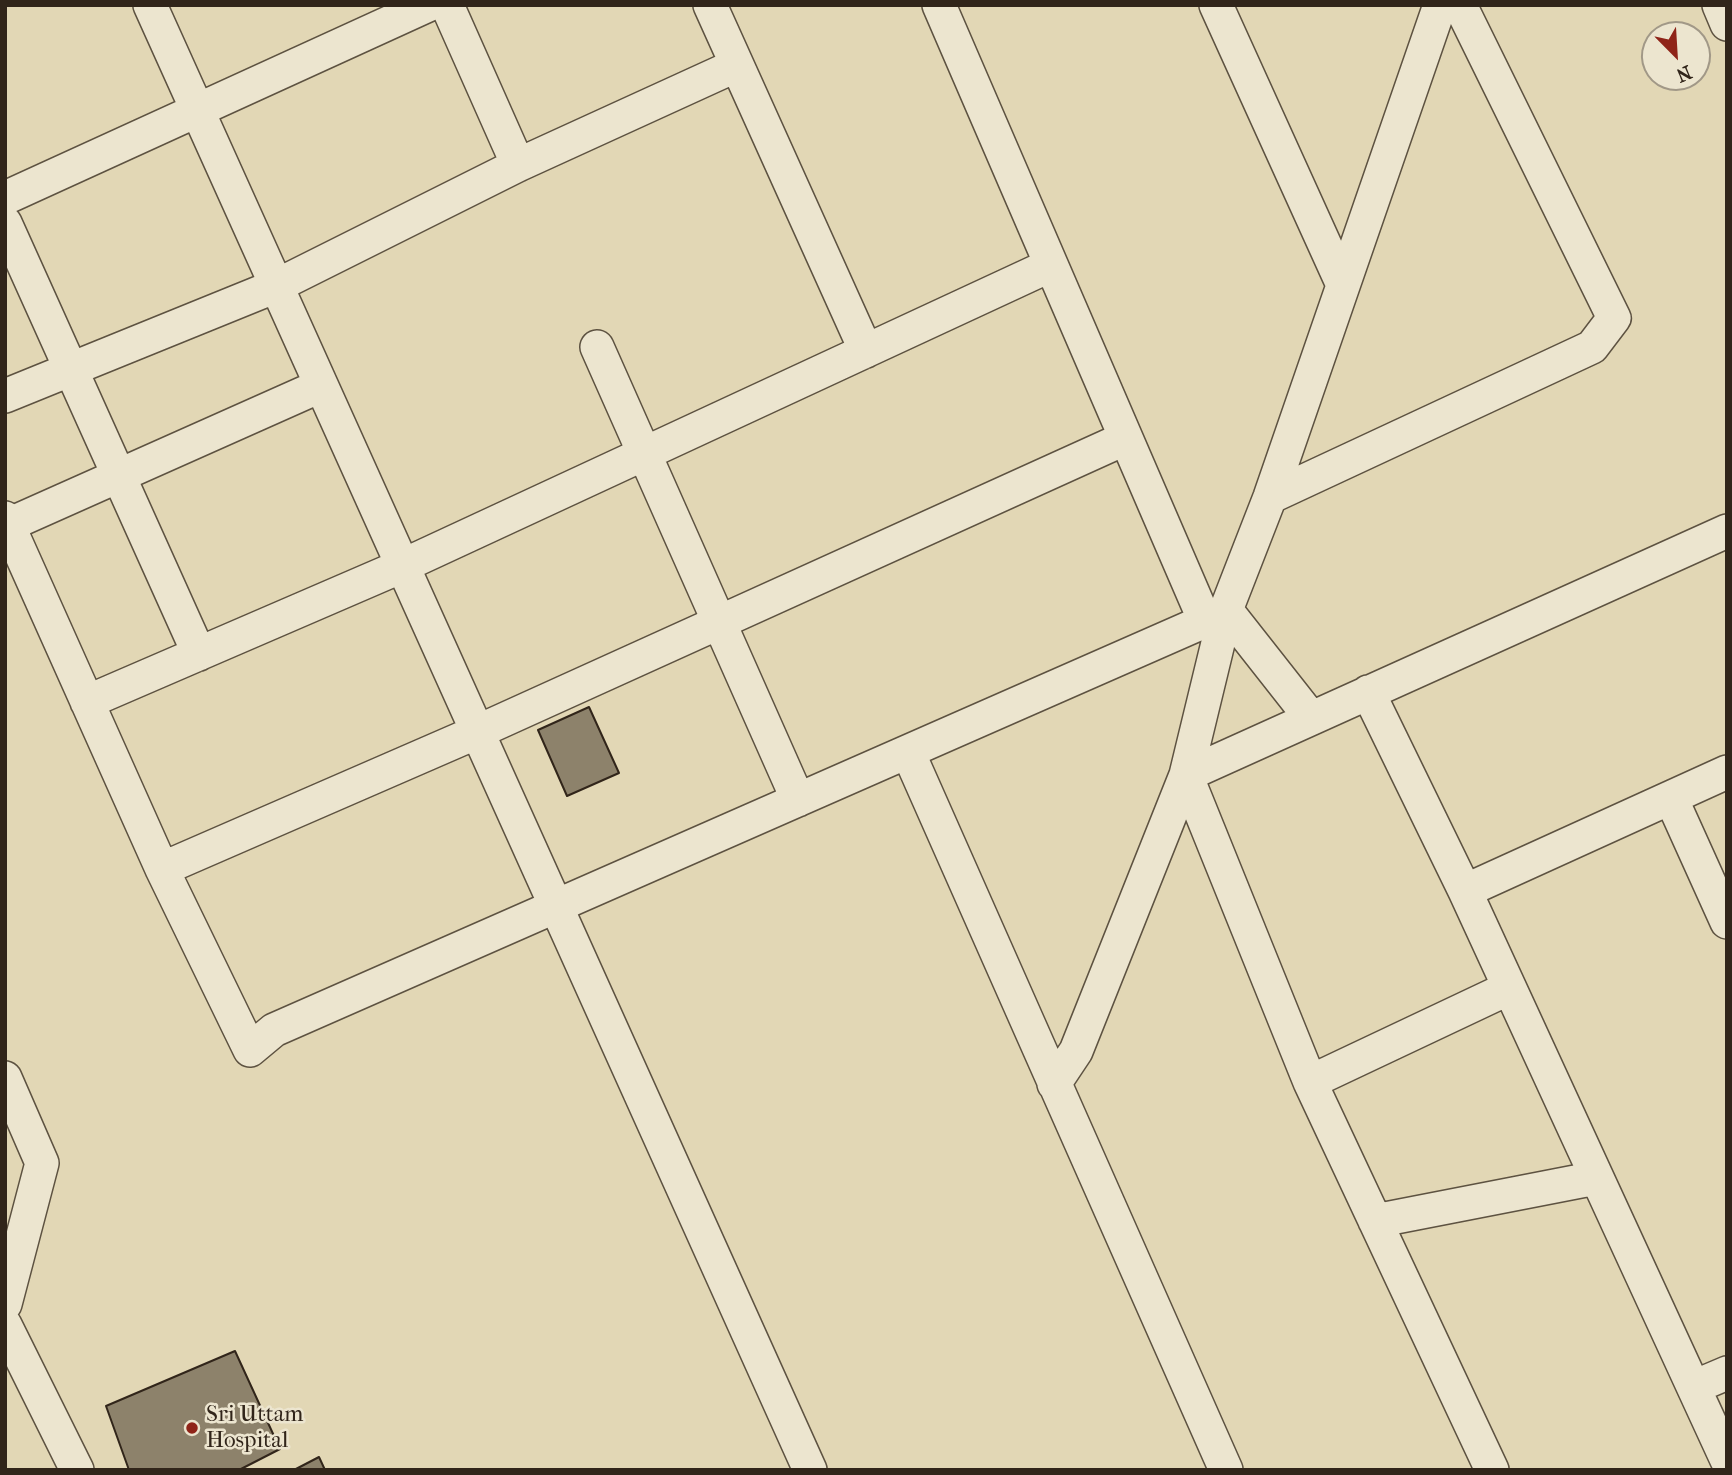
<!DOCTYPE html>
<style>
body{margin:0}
#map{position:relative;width:1732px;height:1475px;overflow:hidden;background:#e2d7b5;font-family:"IM FELL French Canon",serif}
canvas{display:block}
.frame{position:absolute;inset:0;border:7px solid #31251a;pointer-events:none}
.north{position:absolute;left:1641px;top:21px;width:70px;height:70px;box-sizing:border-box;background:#ece5cf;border:2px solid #a19887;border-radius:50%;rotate:156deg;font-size:19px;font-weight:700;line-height:28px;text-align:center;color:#31251a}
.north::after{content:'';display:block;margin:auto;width:24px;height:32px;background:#8f2418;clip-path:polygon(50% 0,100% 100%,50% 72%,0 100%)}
</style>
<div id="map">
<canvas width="1732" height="1475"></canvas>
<div class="frame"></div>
<div class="north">N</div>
</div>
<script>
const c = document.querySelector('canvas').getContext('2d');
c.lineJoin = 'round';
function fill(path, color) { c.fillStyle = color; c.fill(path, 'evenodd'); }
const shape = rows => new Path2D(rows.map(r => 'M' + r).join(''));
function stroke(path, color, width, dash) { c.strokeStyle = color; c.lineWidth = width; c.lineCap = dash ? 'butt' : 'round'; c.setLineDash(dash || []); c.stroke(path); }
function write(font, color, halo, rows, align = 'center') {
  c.font = font + ' "IM FELL French Canon",serif'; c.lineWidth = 5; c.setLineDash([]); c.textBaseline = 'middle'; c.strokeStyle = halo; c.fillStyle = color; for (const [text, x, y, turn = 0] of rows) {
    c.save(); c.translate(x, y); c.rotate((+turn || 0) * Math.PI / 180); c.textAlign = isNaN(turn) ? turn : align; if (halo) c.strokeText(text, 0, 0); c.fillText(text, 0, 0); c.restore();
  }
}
const building = shape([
 [589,707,619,773,567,796,538,730,589,707],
 [235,1351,280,1449,239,1470,129,1470,106,1406,235,1351],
 [319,1457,325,1470,294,1470,319,1457]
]);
const minor = shape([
 [150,5,810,1470],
 [447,5,518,165],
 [710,5,866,351],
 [939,5,1205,621,1226,610,1311,718],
 [1216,5,1343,285],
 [1440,5,1270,497,1226,610,1186,775,1310,1082,1492,1470],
 [1719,5,1727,24],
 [5,198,428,5],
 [5,223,199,654],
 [597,347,798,800],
 [5,396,276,286,518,165,737,65],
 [1270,497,1592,347,1614,318,1460,5],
 [5,518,162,869,250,1050,274,1030,1205,621],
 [8,525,320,386],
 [1368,692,1465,891,1727,1460],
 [87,702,402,566,1051,265],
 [908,752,1226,1470],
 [1671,798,1727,922],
 [162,869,477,732,1126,438],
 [1465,891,1727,772],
 [5,1078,42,1163,5,1304],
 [1310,1082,1509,988],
 [1054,1084,1076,1051,1186,775,1727,531],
 [1375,1221,1596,1178],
 [5,1325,77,1470],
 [1694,1387,1727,1373]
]);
const markers = [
 [192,1428,7,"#8f2418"]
];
const poiNames = [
 ["Sri Uttam",206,1415],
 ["Hospital",206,1441]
];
fill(building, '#8d826b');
stroke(building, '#31251a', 2);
stroke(minor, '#5d5241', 36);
stroke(minor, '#ece5cf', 33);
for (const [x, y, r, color] of markers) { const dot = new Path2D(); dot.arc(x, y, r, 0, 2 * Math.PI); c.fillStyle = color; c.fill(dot); stroke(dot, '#ece5cf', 2.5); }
write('23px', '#31251a', '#ece5cf', poiNames, 'left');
</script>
